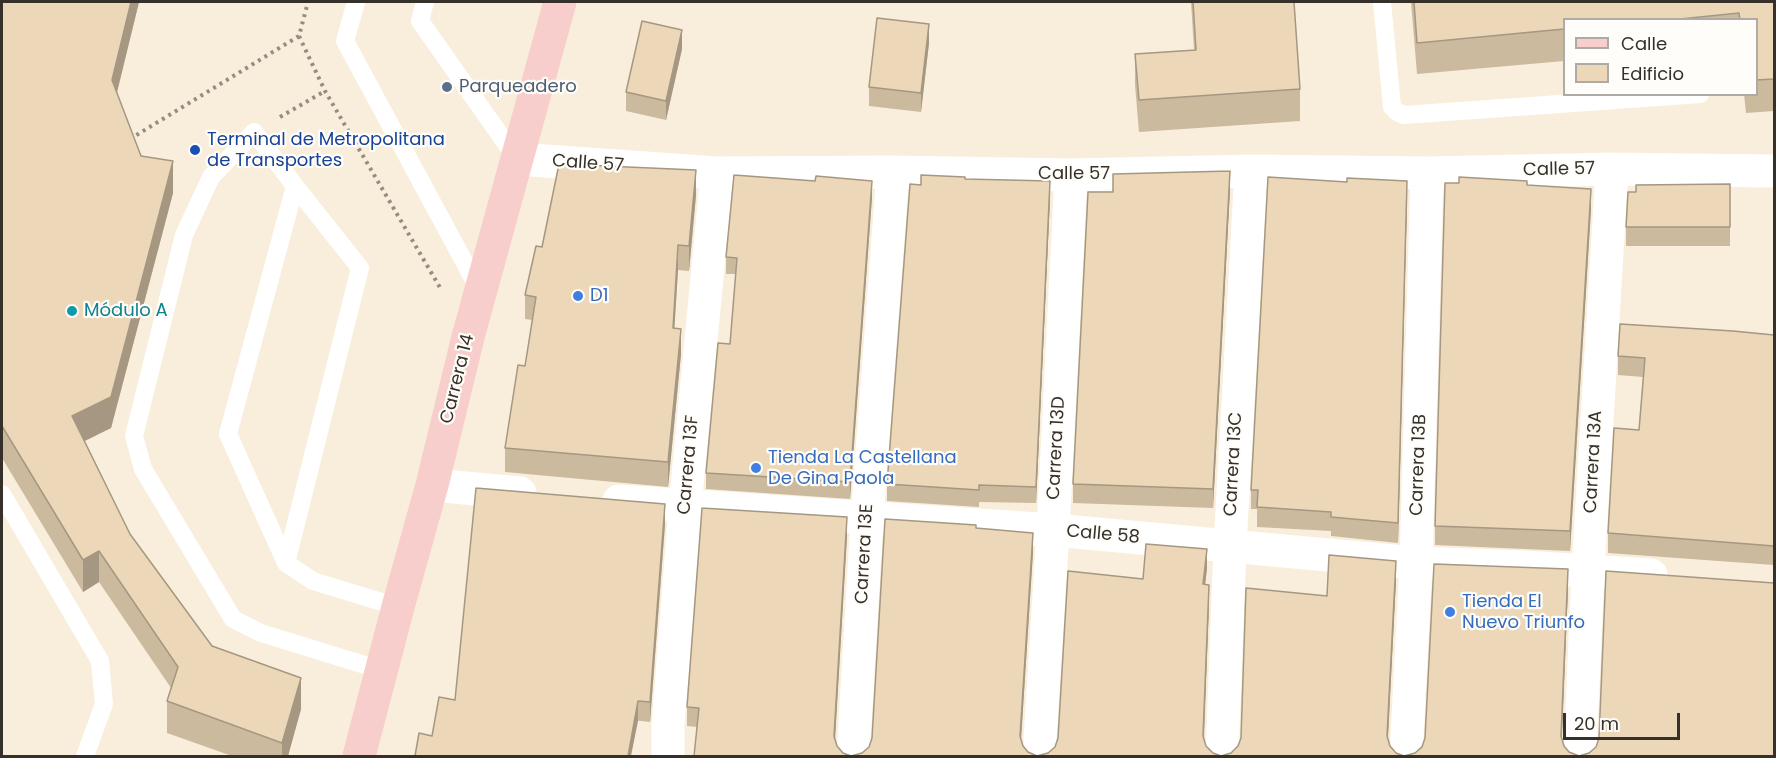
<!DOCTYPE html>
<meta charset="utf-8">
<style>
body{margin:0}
#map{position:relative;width:1776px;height:758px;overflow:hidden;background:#f9eedc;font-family:Poppins,sans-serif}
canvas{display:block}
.frame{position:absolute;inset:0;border:3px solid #35312a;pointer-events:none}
.legend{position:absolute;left:1563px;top:18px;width:195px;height:78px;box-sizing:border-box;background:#fffdf9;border:2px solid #aeaba6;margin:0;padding:8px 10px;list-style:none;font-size:18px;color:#35312a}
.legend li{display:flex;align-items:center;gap:12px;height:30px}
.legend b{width:30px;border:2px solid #aeaba6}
.scale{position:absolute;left:1563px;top:713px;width:117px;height:27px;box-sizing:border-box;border:3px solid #35312a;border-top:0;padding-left:8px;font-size:18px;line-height:21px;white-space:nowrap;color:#35312a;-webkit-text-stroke:4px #fffdf9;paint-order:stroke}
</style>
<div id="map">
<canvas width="1776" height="758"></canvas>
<div class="frame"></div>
<ul class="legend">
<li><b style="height:8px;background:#f7cecb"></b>Calle</li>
<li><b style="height:16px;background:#ecd8b8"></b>Edificio</li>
</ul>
<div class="scale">20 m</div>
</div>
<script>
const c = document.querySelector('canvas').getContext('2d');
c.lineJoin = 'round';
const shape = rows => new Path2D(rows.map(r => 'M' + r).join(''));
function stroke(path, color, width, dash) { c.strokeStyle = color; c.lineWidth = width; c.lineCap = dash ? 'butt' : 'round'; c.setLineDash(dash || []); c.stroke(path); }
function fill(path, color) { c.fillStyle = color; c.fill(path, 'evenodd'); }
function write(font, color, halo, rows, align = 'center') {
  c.font = font + ' Poppins,sans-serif'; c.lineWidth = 4.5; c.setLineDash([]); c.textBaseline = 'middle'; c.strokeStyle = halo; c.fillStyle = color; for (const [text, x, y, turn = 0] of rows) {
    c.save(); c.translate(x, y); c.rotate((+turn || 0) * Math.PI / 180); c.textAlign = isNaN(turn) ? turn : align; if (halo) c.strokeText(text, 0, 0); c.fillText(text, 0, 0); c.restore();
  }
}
const path = shape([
 [299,36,325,91,442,291],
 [280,117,325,91],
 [130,139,299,36,308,2]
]);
const lane = shape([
 [356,2,345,41,480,291],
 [425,2,420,21,517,159],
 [1382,2,1392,107,1397,112,1404,115,1700,94],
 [295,186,254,132,211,177,184,235,134,436,143,469,233,619,261,633,381,670],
 [2,494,100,661,104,704,85,756],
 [286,563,360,268,295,186,228,434,286,563,313,581,398,607]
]);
const street = shape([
 [517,159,717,173,893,172,1071,175,1251,171,1427,173,1612,169,1774,171],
 [432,485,520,493],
 [619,501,1053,530,1416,563,1525,567,1651,575],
 [668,756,668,726,685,507,717,173],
 [853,756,867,519,893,172],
 [1039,756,1053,530,1071,175],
 [1222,756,1230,546,1251,171],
 [1406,756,1416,563,1427,173],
 [1580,756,1588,570,1612,169]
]);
const secondary = shape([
 [359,756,398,607,432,485,468,337,560,2]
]);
const wall = shape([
 [2,2,139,2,117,93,141,156,173,193,111,428,85,441,130,534,212,646,301,709,288,756,232,756,167,733,167,701,171,688,99,582,83,592,2,458],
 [1191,2,1294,2,1300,89,1300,121,1139,132,1135,85,1135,54,1194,50],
 [1411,2,1774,2,1774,111,1746,113,1744,94,1756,94,1756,20,1564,20,1564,61,1417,74],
 [929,43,921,112,869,106,869,87],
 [682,49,666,120,626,111,626,92],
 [965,179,1050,198,1036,503,979,502,979,507,887,501,887,484,921,185],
 [1730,184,1730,246,1626,246,1626,227,1636,192],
 [1527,185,1591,209,1570,551,1435,545,1435,526],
 [1230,190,1213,508,1073,503,1073,484,1113,192],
 [696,195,689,271,678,270,674,328,681,354,668,487,505,472,505,448,525,366,532,320,525,319,525,295,542,247],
 [872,197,850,499,706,489,706,473,730,344,736,274,726,274,726,257],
 [1407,200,1398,543,1331,536,1331,531,1257,527,1257,509,1251,509,1251,490],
 [1774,335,1774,565,1608,553,1608,533,1639,430,1643,377,1618,375,1618,356],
 [665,524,650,722,455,700],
 [976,528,1033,552,1021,740,1023,746,1028,752,1037,756,1048,753,1055,747,1143,579,1207,568,1205,584,1209,604,1204,739,1206,746,1213,753,1221,756,1231,753,1238,746,1327,596,1396,580,1388,739,1390,746,1396,753,1404,756,1415,753,1568,588,1562,739,1564,746,1569,752,1579,756,1774,756,694,756,697,727,687,726,687,707,847,536,835,740,837,746,843,753,851,756,862,753,869,747]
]);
const shadedWall = shape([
 [131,2,139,2,112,112,112,80],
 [929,24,929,43,921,112,921,93],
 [682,30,682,49,666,120,666,101],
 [173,161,173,193,111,428,72,447,72,416],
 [696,170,696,195,689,271,689,246],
 [1230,171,1230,190,1213,508,1213,489],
 [872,181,872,197,850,499,850,482],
 [1050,181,1050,198,1036,503,1036,487],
 [1407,181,1407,200,1398,543,1398,523],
 [1591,189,1591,209,1570,551,1570,531],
 [678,245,678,270,673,352,673,328],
 [681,329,681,354,668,487,668,462],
 [665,504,665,524,650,722,650,702],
 [847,517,847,536,834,755,834,736],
 [1033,533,1033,552,1020,755,1020,736],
 [1207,549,1207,568,1203,603,1203,584],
 [99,551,99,582,83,592,83,560],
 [1396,561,1396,580,1387,755,1387,736],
 [1568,569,1568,588,1561,755,1561,736],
 [1209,585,1209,604,1203,755,1203,736],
 [301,678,301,709,288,756,282,756,282,743],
 [638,701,638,721,631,756,628,756]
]);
const building = shape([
 [2,2,131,2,112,80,141,156,173,161,111,397,72,416,130,534,212,646,301,678,282,743,167,701,178,667,99,551,83,560,2,426,2,2],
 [1193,2,1294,2,1300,89,1139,100,1135,54,1196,50,1193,2],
 [1414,2,1774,2,1774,79,1756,80,1756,20,1740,20,1739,13,1670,20,1564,20,1564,29,1417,43,1414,2],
 [877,18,929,24,921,93,869,87,877,18],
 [642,21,682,30,666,101,626,92,642,21],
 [559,164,696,170,689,246,678,245,673,328,681,329,668,462,505,448,518,365,525,366,536,297,525,295,536,246,542,247,559,164],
 [1230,171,1213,489,1073,484,1088,192,1113,192,1113,174,1230,171],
 [734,175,815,181,816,176,872,181,850,482,706,473,718,343,730,344,737,258,726,257,734,175],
 [921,175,965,177,965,179,1050,181,1036,487,979,485,979,490,887,484,910,184,921,185,921,175],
 [1268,177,1347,182,1347,178,1407,181,1398,523,1331,517,1331,512,1257,507,1258,490,1251,490,1268,177],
 [1459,177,1527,181,1527,185,1591,189,1570,531,1435,526,1445,183,1459,183,1459,177],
 [1730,184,1730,227,1626,227,1628,192,1636,192,1636,185,1730,184],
 [1620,324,1733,331,1774,335,1774,546,1608,533,1614,428,1639,430,1645,358,1618,356,1620,324],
 [476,488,665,504,650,702,638,701,628,756,415,756,419,733,432,736,439,697,455,700,476,488],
 [702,508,847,517,834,736,837,746,843,753,851,756,862,753,869,747,872,738,885,519,976,525,976,528,1033,533,1020,736,1023,746,1028,752,1037,756,1048,753,1055,747,1058,738,1068,571,1143,579,1146,544,1207,549,1203,584,1209,585,1203,736,1206,746,1213,753,1221,756,1231,753,1238,746,1241,738,1246,588,1327,596,1329,555,1396,561,1387,736,1390,746,1396,753,1404,756,1415,753,1422,747,1425,738,1434,564,1568,569,1561,736,1564,746,1569,752,1579,756,1589,753,1596,747,1599,738,1606,571,1774,583,1774,756,694,756,699,708,687,707,702,508]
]);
const markers = [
 [447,87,6,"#5c6f8a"],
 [195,150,6,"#1a4fb4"],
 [578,296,6,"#3f7fe0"],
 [72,311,6,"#0f9aa8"],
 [756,468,6,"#3f7fe0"],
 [1450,612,6,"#3f7fe0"]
];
const serviceNames = [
 ["Parqueadero",459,87]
];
const transitNames = [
 ["Terminal de Metropolitana",207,140],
 ["de Transportes",207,161]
];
const streetNames = [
 ["Calle 57",588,164,4],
 ["Calle 57",1559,170,-1],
 ["Calle 57",1074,174],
 ["Carrera 14",458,379,-76],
 ["Carrera 13D",1057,448,-87],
 ["Carrera 13A",1594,462,-87],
 ["Carrera 13C",1234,464,-87],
 ["Carrera 13F",689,465,-85],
 ["Carrera 13B",1419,465,-88],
 ["Calle 58",1103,535,5],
 ["Carrera 13E",865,554,-87]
];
const shopNames = [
 ["D1",590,296],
 ["Tienda La Castellana",768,458],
 ["De Gina Paola",768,479],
 ["Tienda El",1462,602],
 ["Nuevo Triunfo",1462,623]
];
const cultureNames = [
 ["Módulo A",84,311]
];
stroke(path, '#958d81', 4, [3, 4.5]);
stroke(lane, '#fff', 18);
stroke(street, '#fff', 33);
stroke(secondary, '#f7cecb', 33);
fill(wall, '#cbba9e');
fill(shadedWall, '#a59781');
fill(building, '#ecd8b8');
stroke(building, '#a59781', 1.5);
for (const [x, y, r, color] of markers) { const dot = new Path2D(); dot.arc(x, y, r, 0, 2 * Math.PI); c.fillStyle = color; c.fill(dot); stroke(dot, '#fffdf9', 2); }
write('18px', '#4e5e75', '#fffdf9', serviceNames, 'left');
write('18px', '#164399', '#fffdf9', transitNames, 'left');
write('18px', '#35312a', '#fffdf9', streetNames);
write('18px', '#366cbe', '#fffdf9', shopNames, 'left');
write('18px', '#0d838f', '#fffdf9', cultureNames, 'left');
</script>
